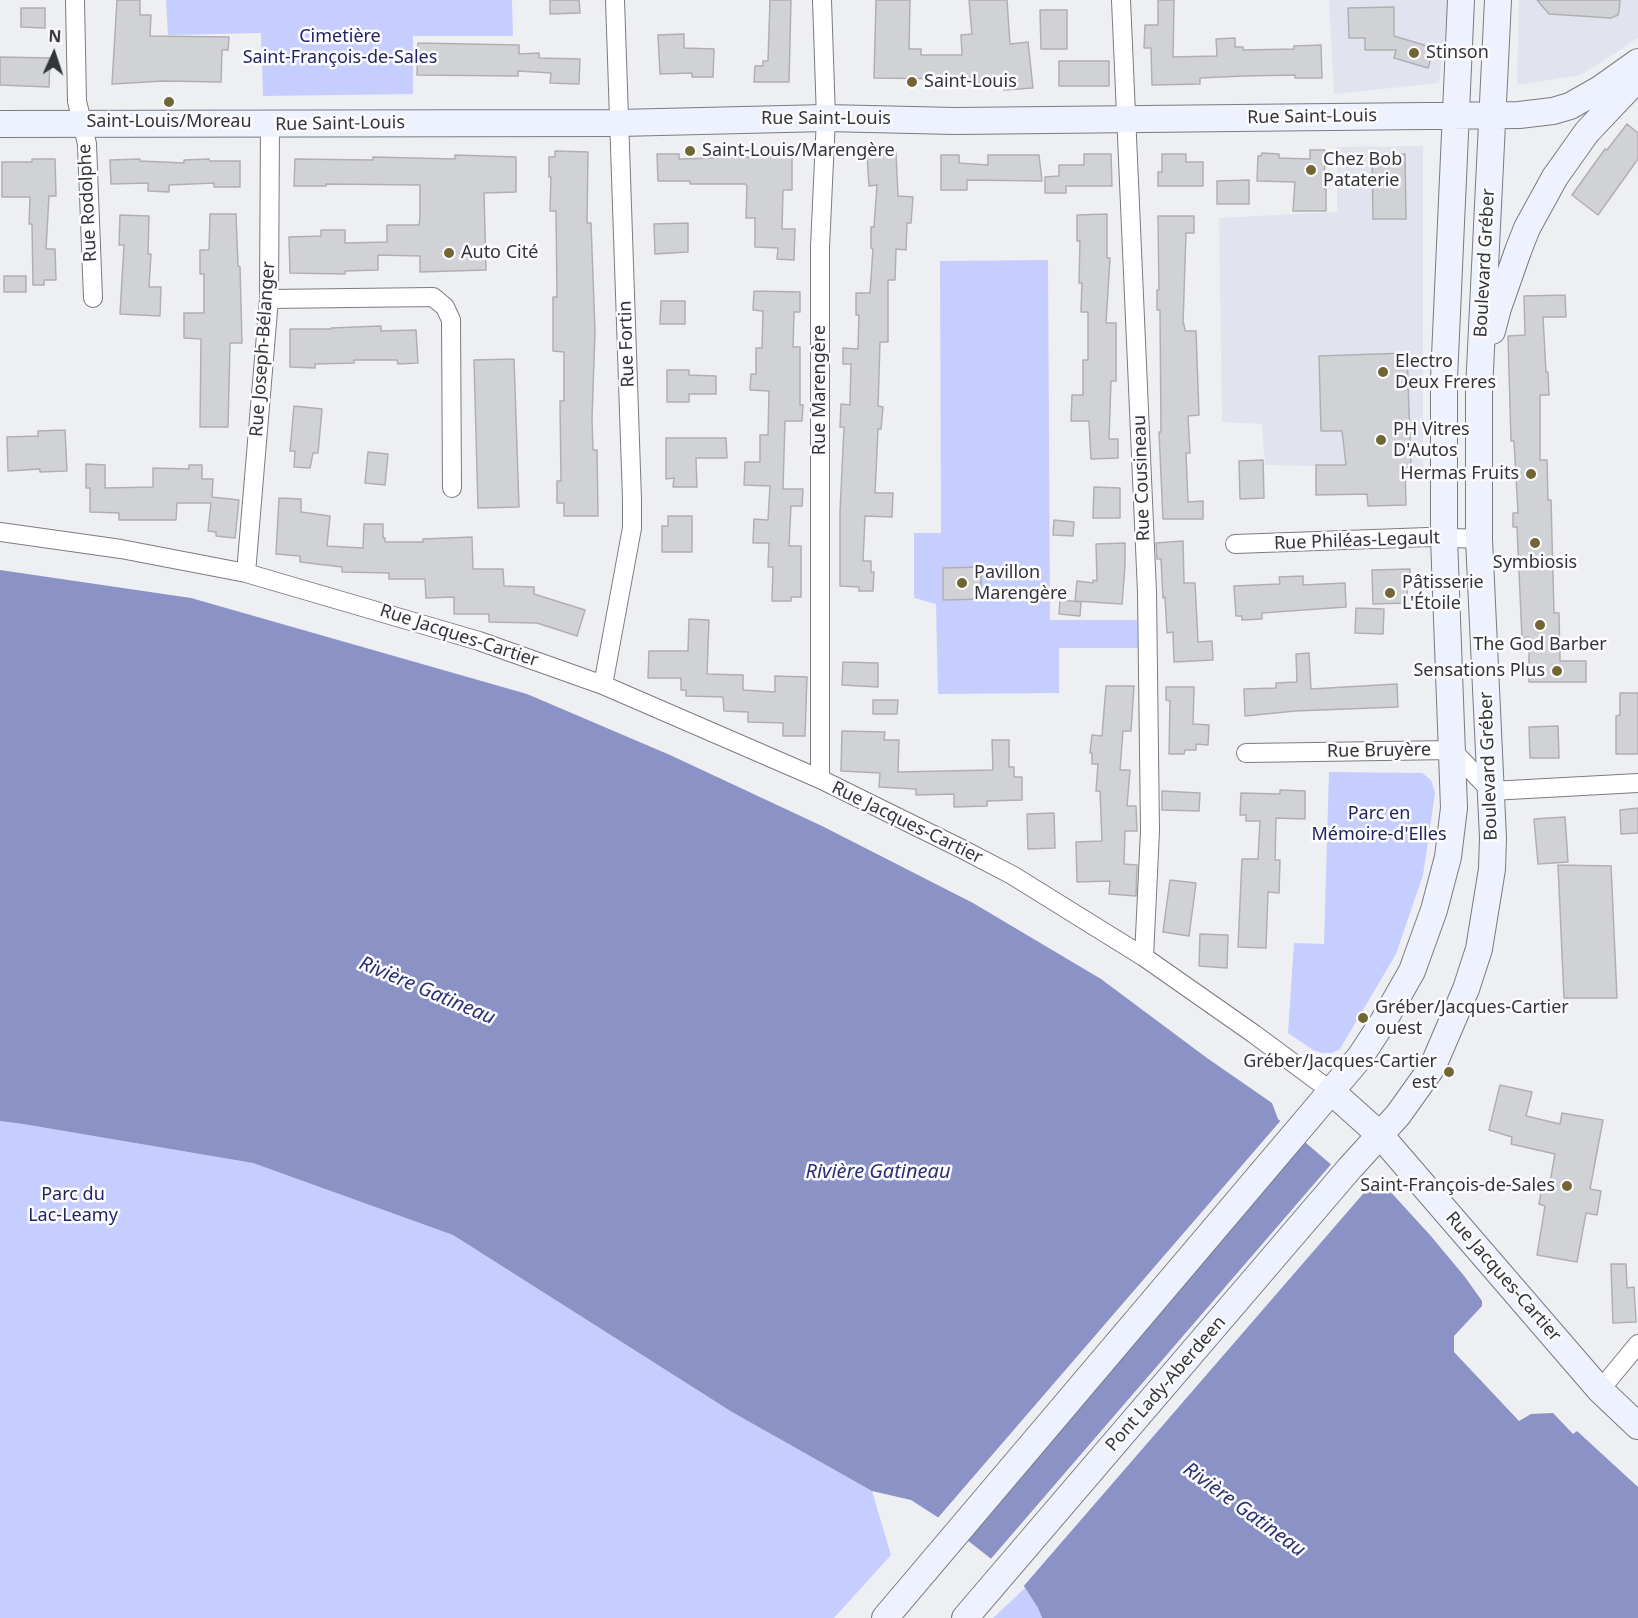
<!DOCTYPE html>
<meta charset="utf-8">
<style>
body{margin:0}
#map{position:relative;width:1638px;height:1618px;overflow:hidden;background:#eeeff3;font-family:"Noto Sans",sans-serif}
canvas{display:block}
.north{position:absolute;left:24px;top:24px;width:60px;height:60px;-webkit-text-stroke:4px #fcfcff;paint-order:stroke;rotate:3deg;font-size:16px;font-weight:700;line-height:24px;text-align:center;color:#343536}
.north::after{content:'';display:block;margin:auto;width:21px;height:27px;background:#343536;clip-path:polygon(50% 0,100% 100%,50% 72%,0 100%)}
</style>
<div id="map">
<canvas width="1638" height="1618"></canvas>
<div class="north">N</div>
</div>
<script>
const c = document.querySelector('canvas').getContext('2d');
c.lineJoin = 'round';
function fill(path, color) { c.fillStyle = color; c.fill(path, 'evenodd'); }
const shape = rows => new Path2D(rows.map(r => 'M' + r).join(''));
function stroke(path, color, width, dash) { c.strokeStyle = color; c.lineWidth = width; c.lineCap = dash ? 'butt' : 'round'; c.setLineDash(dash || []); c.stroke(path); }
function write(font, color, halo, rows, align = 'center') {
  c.font = font + ' "Noto Sans",sans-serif'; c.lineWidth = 5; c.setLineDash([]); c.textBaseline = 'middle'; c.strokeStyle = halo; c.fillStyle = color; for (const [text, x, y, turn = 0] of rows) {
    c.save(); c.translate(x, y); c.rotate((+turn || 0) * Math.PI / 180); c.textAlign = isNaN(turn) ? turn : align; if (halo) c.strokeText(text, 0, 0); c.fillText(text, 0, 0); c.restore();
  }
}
const built = shape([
 [1329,0,1450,0,1439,83,1334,94],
 [1519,0,1638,0,1638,38,1581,75,1517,85],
 [1423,146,1423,468,1265,465,1262,424,1222,422,1219,218,1337,212,1337,147]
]);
const green = shape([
 [166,0,512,0,513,36,413,36,413,94,263,96,261,33,168,35],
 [1048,260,1050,620,1137,620,1138,648,1059,648,1059,693,938,694,936,604,914,598,914,533,941,533,940,261],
 [1329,772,1422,773,1431,780,1435,793,1423,875,1396,954,1340,1049,1332,1053,1322,1053,1313,1050,1288,1033,1294,943,1324,944],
 [0,1121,23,1124,253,1163,453,1235,732,1412,872,1491,891,1555,834,1618,0,1618],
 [1025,1588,1038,1608,1042,1618,993,1618]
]);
const water = shape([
 [0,570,191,598,527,694,670,755,822,826,973,903,1101,979,1207,1058,1272,1103,1278,1119,1362,1191,1387,1188,1430,1235,1465,1277,1482,1301,1482,1306,1454,1336,1454,1352,1519,1421,1531,1414,1553,1413,1573,1434,1577,1431,1638,1487,1638,1618,1042,1618,1038,1608,1022,1583,939,1518,911,1500,872,1491,732,1412,453,1235,253,1163,23,1124,0,1121]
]);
const pier = shape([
 [1282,1119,1307,1140,966,1543,936,1520],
 [1333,1162,1363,1188,1369,1187,1022,1588,989,1561]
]);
const building = shape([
 [117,0,140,0,140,15,151,15,150,36,229,37,228,50,222,50,221,82,164,81,112,84,117,0],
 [550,0,579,0,580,13,550,14,550,0],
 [770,0,791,0,789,82,754,82,755,66,763,66,763,61,768,61,770,0],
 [876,0,910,0,909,49,921,49,921,55,962,55,961,35,972,34,969,0,1007,0,1010,44,1028,42,1033,88,1004,90,1004,83,963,83,963,79,874,78,876,0],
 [1158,0,1174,0,1173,57,1217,56,1216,39,1235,38,1235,47,1243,47,1243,50,1294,49,1294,46,1321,45,1322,78,1295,78,1295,75,1244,76,1200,78,1200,84,1152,85,1151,48,1144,48,1145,25,1158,25,1158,0],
 [1537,0,1620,0,1619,11,1618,15,1611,18,1549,14,1537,0],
 [1394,7,1394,36,1434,48,1428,68,1394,58,1396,50,1365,50,1365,38,1349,38,1348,8,1394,7],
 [21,8,45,8,45,28,21,27,21,8],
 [1040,10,1067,10,1067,49,1041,49,1040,10],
 [684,34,684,48,714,49,713,77,692,77,692,73,660,74,658,35,684,34],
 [418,43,519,45,519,54,539,53,539,58,580,59,579,84,550,83,551,73,518,71,518,76,417,75,418,43],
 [0,57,50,58,49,87,0,85,0,57],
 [1059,61,1109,61,1109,86,1059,86,1059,61],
 [1627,124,1638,133,1638,159,1598,215,1572,195,1605,149,1607,150,1627,124],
 [1310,150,1325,150,1324,189,1326,189,1326,211,1293,211,1295,182,1257,181,1258,156,1261,156,1262,153,1279,154,1279,158,1310,159,1310,150],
 [555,151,588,152,587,223,591,223,595,331,592,418,593,450,597,450,598,516,564,516,564,503,557,503,557,481,561,481,560,401,564,401,564,352,553,351,553,297,557,297,556,211,550,211,551,177,549,177,549,157,555,157,555,151],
 [896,153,898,196,913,197,911,223,907,223,906,250,896,249,895,280,888,280,888,342,880,342,878,406,883,407,881,429,878,429,875,493,893,493,892,517,865,516,863,561,871,561,871,572,874,572,873,591,859,591,859,587,840,586,840,512,844,427,840,427,841,404,850,405,851,364,843,364,843,348,858,349,859,315,856,315,856,293,870,293,873,249,871,248,871,227,874,227,877,185,869,186,867,154,896,153],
 [657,154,679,154,679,159,792,156,792,190,783,190,782,229,795,229,794,260,777,259,778,248,755,247,755,218,746,218,747,186,745,184,690,184,690,181,658,181,657,154],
 [1084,154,1111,154,1112,186,1066,186,1066,193,1045,193,1045,177,1059,176,1059,165,1084,165,1084,154],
 [1162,154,1186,154,1186,162,1203,162,1203,186,1158,186,1158,172,1162,172,1162,154],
 [1372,154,1405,154,1406,219,1373,219,1372,154],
 [455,155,516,157,516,192,484,193,486,270,420,272,420,256,378,255,378,270,345,271,345,274,290,273,289,237,321,236,321,230,345,230,345,243,387,242,387,225,419,225,420,217,420,185,326,184,326,186,294,186,295,159,373,160,373,157,455,159,455,155],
 [941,155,959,155,959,163,988,165,988,155,1039,155,1042,181,967,180,967,190,941,190,941,155],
 [32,159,55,159,56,196,49,196,46,249,55,249,56,280,44,280,44,285,33,285,32,224,29,224,30,197,2,197,2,162,32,162,32,159],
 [140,159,140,161,184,163,184,160,209,159,210,161,240,161,240,187,214,187,214,183,169,185,169,192,148,191,148,183,111,184,110,160,140,159],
 [1249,180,1249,204,1217,204,1217,181,1249,180],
 [210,214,236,214,238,266,240,267,242,343,230,343,228,427,200,427,201,339,184,338,184,313,204,313,204,274,200,274,200,250,209,250,210,214],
 [1107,214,1107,258,1110,258,1106,323,1116,323,1116,381,1111,381,1109,439,1118,439,1118,458,1091,459,1089,421,1071,421,1072,395,1083,395,1083,360,1088,360,1088,312,1081,312,1082,283,1079,283,1080,241,1077,241,1077,215,1107,214],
 [120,215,149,216,148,254,151,254,149,287,161,287,160,316,120,314,124,245,119,245,120,215],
 [1158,216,1194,216,1194,233,1186,233,1183,324,1184,324,1185,331,1196,331,1199,415,1188,416,1190,453,1186,453,1188,502,1203,501,1203,519,1163,519,1159,432,1161,432,1160,310,1157,310,1157,290,1159,290,1158,216],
 [688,223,688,252,655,254,654,224,688,223],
 [4,276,26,276,26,292,4,292,4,276],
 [754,291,800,292,800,312,794,312,793,347,800,347,800,405,803,405,802,421,785,421,784,454,783,489,803,489,802,506,791,506,789,546,801,546,801,597,791,597,791,601,772,601,773,567,768,567,769,543,753,543,754,519,768,520,770,486,744,485,745,462,760,462,760,435,768,435,769,391,750,390,751,374,756,374,756,348,762,348,763,311,753,310,754,291],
 [1565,295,1566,317,1543,317,1546,372,1548,372,1549,395,1540,395,1540,460,1547,460,1548,500,1551,500,1554,613,1559,613,1560,661,1586,661,1586,682,1529,682,1529,637,1522,638,1517,527,1513,527,1513,513,1518,513,1514,441,1511,441,1508,336,1525,335,1524,296,1565,295],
 [661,301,685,301,685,324,660,324,661,301],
 [381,326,381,331,416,330,418,363,398,364,397,360,354,360,354,363,315,364,315,368,290,367,290,329,331,329,331,328,381,326],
 [1407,353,1411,467,1405,468,1406,505,1368,506,1367,494,1316,495,1316,465,1346,465,1342,431,1321,431,1319,356,1407,353],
 [514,359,519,507,478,508,474,360,514,359],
 [667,370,689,370,689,375,716,376,716,394,689,394,689,402,667,402,667,370],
 [294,406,322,409,318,453,313,453,310,468,294,467,295,451,290,451,294,406],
 [65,430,67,471,40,472,40,469,8,471,7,437,38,436,38,431,65,430],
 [666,438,726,438,727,458,696,458,697,487,673,487,674,478,666,479,666,438],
 [368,452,388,454,385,485,365,483,368,452],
 [1263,460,1264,498,1240,499,1239,461,1263,460],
 [86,464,105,465,105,488,153,487,153,468,189,469,189,465,202,465,202,479,213,479,212,497,239,500,235,538,216,536,216,532,208,531,211,503,177,503,176,520,119,520,119,513,90,512,90,488,86,488,86,464],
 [1094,487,1120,488,1120,518,1093,518,1094,487],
 [279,498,301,499,301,512,330,516,327,546,363,548,364,524,383,524,383,538,385,538,385,542,423,542,423,539,472,537,473,569,503,569,504,586,534,587,534,594,585,610,577,636,537,623,489,622,489,614,454,614,454,597,426,598,425,579,389,579,389,573,342,572,342,567,300,562,300,556,276,554,279,498],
 [668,516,692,516,692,552,662,552,662,526,668,526,668,516],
 [1054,520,1074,522,1073,536,1053,535,1054,520],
 [1183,541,1184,583,1195,583,1198,642,1212,641,1213,660,1174,662,1173,632,1167,633,1165,597,1163,598,1161,559,1157,559,1156,543,1183,541],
 [1125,543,1125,565,1122,604,1075,601,1077,581,1093,583,1093,580,1097,581,1096,544,1125,543],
 [981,567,981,599,943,600,943,568,981,567],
 [1410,569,1410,583,1407,584,1407,603,1373,604,1372,570,1410,569],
 [1303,576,1303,585,1345,583,1346,607,1262,613,1262,619,1242,620,1242,616,1236,616,1234,586,1280,584,1279,577,1303,576],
 [1060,600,1081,602,1080,616,1059,614,1060,600],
 [1356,608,1384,609,1383,634,1355,633,1356,608],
 [689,619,709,620,707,674,743,675,743,690,775,692,775,676,807,677,805,736,783,736,783,723,748,722,748,712,724,711,723,697,686,696,686,690,681,690,681,678,648,678,649,651,688,651,689,619],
 [1309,653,1311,689,1397,684,1398,707,1295,711,1245,716,1244,689,1276,688,1276,683,1297,682,1296,654,1309,653],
 [843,662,878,663,878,687,842,685,843,662],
 [1106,686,1134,686,1131,731,1123,731,1120,770,1130,770,1127,806,1136,806,1137,831,1125,831,1124,864,1137,865,1136,896,1109,894,1110,881,1077,882,1076,842,1102,841,1100,791,1096,791,1098,764,1092,764,1092,753,1090,753,1092,735,1102,736,1106,686],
 [1166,687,1194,687,1193,724,1209,725,1208,745,1196,744,1196,750,1185,750,1184,754,1169,754,1170,701,1166,700,1166,687],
 [1620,693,1638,693,1638,754,1616,754,1616,716,1620,715,1620,693],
 [873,700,898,700,897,714,873,714,873,700],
 [1558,726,1559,758,1530,758,1529,727,1558,726],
 [842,731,885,732,884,740,899,740,898,772,993,770,992,740,1009,740,1009,767,1014,767,1014,777,1022,777,1022,800,987,801,987,806,954,807,954,794,916,795,916,789,879,787,880,773,841,771,842,731],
 [1280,790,1305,791,1305,819,1276,818,1275,860,1280,860,1279,893,1268,892,1266,948,1238,947,1242,859,1258,859,1260,821,1246,821,1246,815,1240,815,1241,793,1280,794,1280,790],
 [1162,791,1200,793,1199,811,1162,810,1162,791],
 [1638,808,1638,833,1621,834,1620,810,1638,808],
 [1054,813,1055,848,1028,849,1027,814,1054,813],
 [1565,817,1568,862,1538,864,1534,819,1565,817],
 [1558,865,1611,866,1617,998,1564,998,1558,865],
 [1170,880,1196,883,1189,936,1163,932,1170,880],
 [1200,934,1228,935,1227,968,1199,966,1200,934],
 [1500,1085,1532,1092,1526,1116,1560,1124,1562,1113,1603,1120,1590,1189,1601,1191,1597,1215,1586,1213,1577,1262,1537,1255,1545,1206,1539,1204,1543,1181,1550,1182,1555,1154,1511,1144,1512,1137,1489,1130,1500,1085],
 [1611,1264,1626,1264,1627,1288,1634,1287,1636,1322,1613,1323,1611,1264]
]);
const street = shape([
 [75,0,77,101,87,144,93,298],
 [1121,0,1147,592,1150,831,1144,957],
 [269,299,433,297,445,307,451,320,452,488],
 [0,532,121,549,246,573,479,641,603,685,820,779,962,849,1012,875,1144,957,1254,1034,1331,1091],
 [1235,544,1428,537,1479,539],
 [246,573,269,299,270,124],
 [603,685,632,528,632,500,615,0],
 [1246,753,1452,750,1491,791,1638,783],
 [820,779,820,247,826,118,822,0],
 [1600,1390,1638,1344]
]);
const secondary = shape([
 [0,124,619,123,826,118,955,121,1519,115,1553,111,1570,106,1600,89,1638,62],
 [1492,331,1498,308,1518,251,1527,228,1555,177,1587,132,1638,78],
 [1331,1091,1380,1135,1600,1390,1638,1426],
 [885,1618,1360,1057,1383,1022,1412,971,1434,910,1448,857,1454,808,1444,538,1444,379,1461,0],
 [965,1618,1349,1169,1398,1115,1433,1066,1466,989,1479,949,1492,869,1493,838,1479,539,1479,390,1498,0]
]);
const markers = [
 [1414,53,6,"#726734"],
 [912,82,6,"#726734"],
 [169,102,6,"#726734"],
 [690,151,6,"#726734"],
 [1311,170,6,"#726734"],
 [449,253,6,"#726734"],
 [1383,372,6,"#726734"],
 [1381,440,6,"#726734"],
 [1531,474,6,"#726734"],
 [1535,543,6,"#726734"],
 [962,583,6,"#726734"],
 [1390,593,6,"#726734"],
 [1540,625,6,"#726734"],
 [1557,671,6,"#726734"],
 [1363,1018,6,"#726734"],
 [1449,1072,6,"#726734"],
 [1567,1186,6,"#726734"]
];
const parkNames = [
 ["Cimetière",340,37],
 ["Saint-François-de-Sales",340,58],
 ["Parc en",1379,814],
 ["Mémoire-d'Elles",1379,835],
 ["Parc du",73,1195],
 ["Lac-Leamy",73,1216]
];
const poiNames = [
 ["Stinson",1426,53],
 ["Saint-Louis",924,82],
 ["Saint-Louis/Moreau",169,122,"center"],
 ["Saint-Louis/Marengère",702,151],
 ["Chez Bob",1323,160],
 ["Pataterie",1323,181],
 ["Auto Cité",461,253],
 ["Electro",1395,362],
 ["Deux Freres",1395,383],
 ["PH Vitres",1393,430],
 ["D'Autos",1393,451],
 ["Hermas Fruits",1519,474,"right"],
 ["Symbiosis",1535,563,"center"],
 ["Pavillon",974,573],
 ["Marengère",974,594],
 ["Pâtisserie",1402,583],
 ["L'Étoile",1402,604],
 ["The God Barber",1540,645,"center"],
 ["Sensations Plus",1545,671,"right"],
 ["Gréber/Jacques-Cartier",1375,1008],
 ["ouest",1375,1029],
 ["Gréber/Jacques-Cartier",1437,1062,"right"],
 ["est",1437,1083,"right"],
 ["Saint-François-de-Sales",1555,1186,"right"]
];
const streetNames = [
 ["Rue Saint-Louis",1312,117,-1],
 ["Rue Saint-Louis",826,119],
 ["Rue Saint-Louis",340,124,-1],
 ["Rue Rodolphe",88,203,-93],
 ["Boulevard Gréber",1485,263,-87],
 ["Rue Fortin",627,344,-92],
 ["Rue Joseph-Bélanger",263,349,-86],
 ["Rue Marengère",820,390,-90],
 ["Rue Cousineau",1142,478,-92],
 ["Rue Philéas-Legault",1357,541,-2],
 ["Rue Jacques-Cartier",459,636,18],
 ["Rue Bruyère",1379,751,-1],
 ["Boulevard Gréber",1489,766,-92],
 ["Rue Jacques-Cartier",907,823,26],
 ["Rue Jacques-Cartier",1503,1277,49],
 ["Pont Lady-Aberdeen",1166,1384,-49]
];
const waterNames = [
 ["Rivière Gatineau",427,991,23],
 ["Rivière Gatineau",878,1172],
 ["Rivière Gatineau",1244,1510,36]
];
fill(built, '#e1e3ee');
fill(green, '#c5cefe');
fill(water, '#8a92c6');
fill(pier, '#eeeff3');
fill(building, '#d1d2d6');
stroke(building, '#b0b0b4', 1.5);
stroke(street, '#7b7c7f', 20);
stroke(secondary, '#7b7c7f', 28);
stroke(street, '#fff', 18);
stroke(secondary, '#eef1fe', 26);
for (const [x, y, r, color] of markers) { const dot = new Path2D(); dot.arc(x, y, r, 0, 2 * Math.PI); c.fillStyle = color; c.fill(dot); stroke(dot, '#fcfcff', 2); }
write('18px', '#222462', '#fcfcff', parkNames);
write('18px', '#343536', '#fcfcff', poiNames, 'left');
write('18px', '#343536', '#fcfcff', streetNames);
write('italic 20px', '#2d3170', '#fcfcff', waterNames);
</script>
